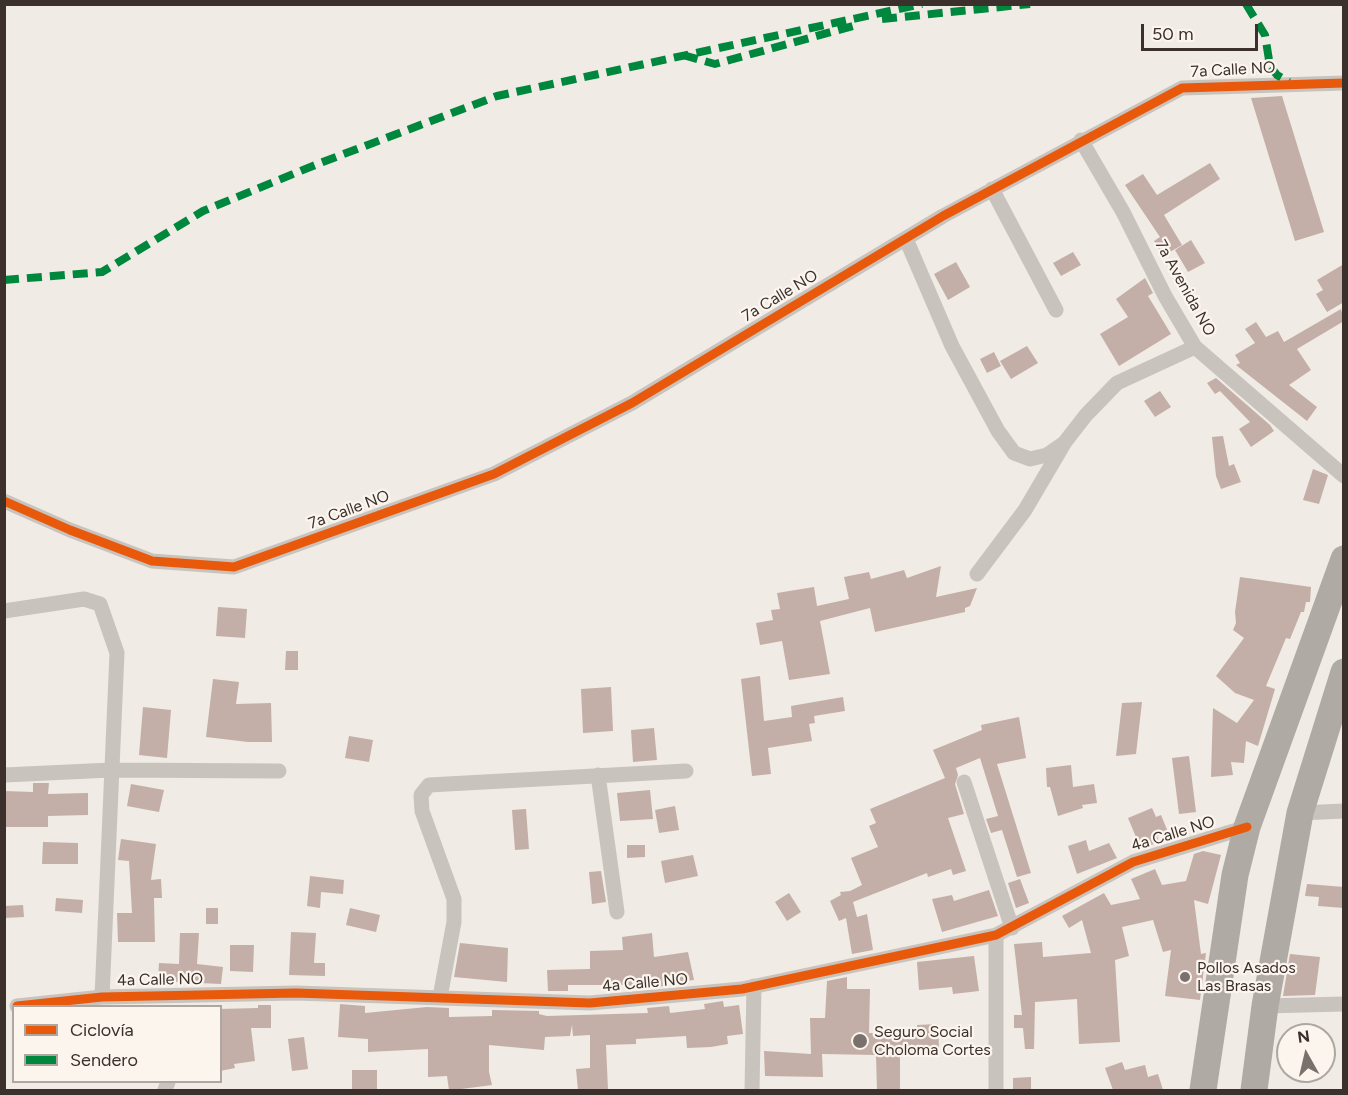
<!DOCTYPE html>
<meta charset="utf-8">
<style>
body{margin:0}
#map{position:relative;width:1348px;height:1095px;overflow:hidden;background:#f0ebe5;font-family:Figtree,sans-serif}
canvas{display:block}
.frame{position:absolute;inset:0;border:6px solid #3b302b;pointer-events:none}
.legend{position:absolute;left:12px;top:1005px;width:210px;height:78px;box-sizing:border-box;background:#fbf5ee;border:2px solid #aea6a0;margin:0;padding:8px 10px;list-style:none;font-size:18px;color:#3b302b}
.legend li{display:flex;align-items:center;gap:12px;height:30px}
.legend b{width:30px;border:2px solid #aea6a0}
.north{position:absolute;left:1276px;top:1023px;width:60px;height:60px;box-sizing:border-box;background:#fbf5ee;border:2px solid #aea6a0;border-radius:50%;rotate:352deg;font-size:16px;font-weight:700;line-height:24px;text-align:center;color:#3b302b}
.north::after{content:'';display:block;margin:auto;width:21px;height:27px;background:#7a716c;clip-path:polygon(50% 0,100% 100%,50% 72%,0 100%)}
.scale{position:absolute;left:1141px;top:24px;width:117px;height:27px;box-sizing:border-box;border:3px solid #3b302b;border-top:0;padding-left:8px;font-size:18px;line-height:21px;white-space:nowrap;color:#3b302b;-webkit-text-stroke:4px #fbf5ee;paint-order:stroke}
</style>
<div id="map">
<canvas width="1348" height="1095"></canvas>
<div class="frame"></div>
<ul class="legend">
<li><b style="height:8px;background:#e8590c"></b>Ciclovía</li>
<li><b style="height:8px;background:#00873e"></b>Sendero</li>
</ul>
<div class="north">N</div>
<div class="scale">50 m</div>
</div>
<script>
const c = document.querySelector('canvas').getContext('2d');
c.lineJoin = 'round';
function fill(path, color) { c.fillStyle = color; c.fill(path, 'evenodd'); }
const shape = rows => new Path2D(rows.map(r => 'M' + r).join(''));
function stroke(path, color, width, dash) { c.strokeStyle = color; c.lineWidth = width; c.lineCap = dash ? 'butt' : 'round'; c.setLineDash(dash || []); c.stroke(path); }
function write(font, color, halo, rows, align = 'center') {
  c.font = font + ' Figtree,sans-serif'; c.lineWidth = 4.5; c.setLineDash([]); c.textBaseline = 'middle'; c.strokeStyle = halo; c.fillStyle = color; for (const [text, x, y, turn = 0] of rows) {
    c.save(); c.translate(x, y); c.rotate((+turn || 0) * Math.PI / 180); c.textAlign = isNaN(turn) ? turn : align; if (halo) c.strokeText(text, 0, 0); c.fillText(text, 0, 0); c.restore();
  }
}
const building = shape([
 [1282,96,1324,232,1295,241,1251,98],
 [1210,163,1220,179,1164,215,1182,245,1163,256,1154,241,1160,237,1125,185,1143,174,1157,195],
 [1191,240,1205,263,1188,272,1175,250],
 [1073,252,1081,265,1061,276,1053,263],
 [956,262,970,287,948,300,934,274],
 [1344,264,1344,302,1327,312,1316,294,1323,290,1317,280],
 [1145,278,1153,293,1148,296,1171,334,1119,366,1100,334,1128,317,1116,299],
 [1341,309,1344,321,1297,349,1311,370,1289,385,1317,407,1307,421,1236,365,1240,363,1235,355,1255,343,1245,329,1256,322,1266,337,1278,331,1284,342],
 [1027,346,1038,363,1011,379,1000,361],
 [994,352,1001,366,987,373,980,359],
 [1216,378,1270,425,1274,431,1251,447,1239,429,1250,422,1220,391,1215,394,1207,383],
 [1160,391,1171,407,1155,417,1144,401],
 [1223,436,1229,466,1234,464,1241,482,1221,489,1216,476,1212,437],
 [1313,469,1328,475,1319,504,1303,500],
 [941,566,936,597,977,588,970,606,965,608,965,612,875,632,870,608,820,621,830,674,789,680,782,641,760,645,756,623,773,620,771,610,780,609,777,593,814,587,817,606,849,599,844,577,869,572,871,579,904,570,907,578],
 [1240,577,1311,587,1310,602,1306,602,1304,612,1301,612,1290,639,1286,638,1266,686,1275,689,1258,746,1246,741,1244,763,1231,762,1233,775,1211,777,1213,708,1237,723,1254,700,1235,693,1216,676,1244,638,1233,630,1236,623,1235,612],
 [218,607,247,609,245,638,216,636],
 [286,651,298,651,298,670,285,670],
 [760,676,764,721,792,717,791,706,843,697,845,711,814,716,815,723,809,724,812,741,768,748,771,774,752,776,741,679],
 [213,679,239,682,236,704,271,703,272,742,248,742,206,737],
 [611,687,613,731,583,733,581,689],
 [1142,702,1136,754,1116,756,1122,703],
 [143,707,171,710,167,758,139,755],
 [1019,717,1026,758,997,764,1031,873,1017,877,1002,830,991,833,986,819,998,816,980,758,956,768,958,775,955,784,964,814,948,818,966,871,953,875,951,869,928,877,927,873,853,902,857,917,867,914,873,950,852,954,846,918,839,921,830,901,841,895,840,892,850,891,862,885,851,858,878,847,869,826,876,823,870,809,945,778,933,750,982,730,981,725],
 [654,728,657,760,633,762,631,730],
 [349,736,373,740,369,762,345,758],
 [1189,756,1196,812,1179,814,1172,758],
 [1071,765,1073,787,1094,784,1097,803,1082,805,1083,808,1058,816,1050,787,1047,787,1046,768],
 [33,783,49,783,48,794,88,793,88,815,48,816,48,827,4,827,4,791,33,792],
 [131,784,164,790,159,812,127,806],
 [650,790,653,819,620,821,617,793],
 [675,806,679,830,659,833,655,810],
 [1152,808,1156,817,1161,815,1168,832,1157,836,1159,842,1141,849,1128,818],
 [526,809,529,849,515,850,512,810],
 [121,839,156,844,151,880,161,879,162,898,154,898,155,942,118,942,117,913,132,913,129,861,118,860],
 [1086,840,1089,851,1109,843,1117,858,1077,874,1068,846],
 [43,842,78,843,78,864,42,864],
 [627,845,645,845,645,857,627,858],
 [1203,851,1221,855,1208,904,1194,900,1201,954,1206,953,1200,1000,1165,996,1171,950,1163,952,1153,920,1122,927,1129,956,1115,960,1120,1042,1079,1044,1077,999,1035,1002,1034,1049,1025,1049,1023,1028,1014,1028,1014,1015,1022,1015,1014,944,1042,942,1043,957,1091,953,1082,920,1069,928,1062,916,1104,893,1111,905,1140,899,1131,879,1155,869,1162,885,1186,881,1194,854],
 [693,855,698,876,665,883,661,861],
 [601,871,606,902,592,904,589,872],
 [310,876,344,880,343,894,321,892,320,908,307,906],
 [1020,879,1029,903,1016,908,1008,883],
 [1307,884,1344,887,1344,908,1318,906,1319,897,1305,896],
 [989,890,998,916,942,932,932,899,952,895,954,901],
 [789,893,801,912,787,921,775,902],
 [56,898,83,900,82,913,55,911],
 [23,905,24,917,4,918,4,906],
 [206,908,218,908,218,924,206,924],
 [350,908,380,915,376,932,346,925],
 [291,932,316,933,314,963,325,963,325,976,289,975],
 [180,933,199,933,197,964,223,967,221,984,158,981,159,963,179,964],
 [652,933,654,957,688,952,694,980,665,983,666,986,624,989,624,985,568,985,568,991,548,991,547,970,590,969,590,951,623,950,622,937],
 [460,943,508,948,507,982,454,977],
 [230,945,254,945,253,972,230,971],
 [1290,954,1320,957,1315,995,1283,996],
 [974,956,979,991,953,994,952,987,919,990,917,962],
 [847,977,847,989,870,989,869,1033,918,1033,917,1025,938,1024,939,1049,900,1052,900,1090,877,1090,876,1055,822,1054,823,1077,765,1076,764,1051,811,1054,810,1018,825,1018,827,981],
 [723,1001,724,1007,739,1005,743,1034,727,1036,728,1044,711,1047,687,1048,686,1036,636,1039,636,1044,606,1045,608,1090,578,1090,576,1069,590,1068,590,1035,573,1036,572,1025,570,1036,545,1037,544,1050,489,1045,489,1072,492,1085,454,1090,449,1090,447,1076,428,1077,428,1049,368,1052,368,1039,338,1037,340,1004,365,1006,365,1013,427,1007,449,1008,449,1017,492,1016,492,1010,539,1011,539,1014,547,1016,648,1013,647,1008,669,1006,670,1013,705,1009,704,1004],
 [258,1005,271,1005,271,1028,251,1028,255,1061,234,1064,235,1068,220,1071,220,1009,258,1008],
 [304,1037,308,1069,292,1071,288,1039],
 [1122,1062,1125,1070,1145,1065,1148,1077,1158,1074,1163,1090,1113,1090,1105,1068],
 [352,1070,377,1070,377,1090,352,1090],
 [1031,1077,1031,1090,1013,1090,1013,1078]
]);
const street = shape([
 [1081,140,1123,212,1165,296,1195,347,1344,476],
 [992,189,1056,310],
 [906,239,952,346,998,431,1014,453,1030,459,1047,455,1063,444],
 [4,501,70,530,152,561,234,567,494,474,632,403,943,216,1182,88,1344,83],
 [977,574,1025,510,1065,442,1086,415,1117,383,1195,347],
 [4,611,84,599,100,604,117,653,102,997],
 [4,775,111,770,279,771],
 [598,775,617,912],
 [964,782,1012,928],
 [1300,813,1344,811],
 [996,935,996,1090],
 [440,997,454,922,454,899,422,811,421,795,429,785,686,771],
 [17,1006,102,997,296,993,590,1003,742,989,996,935,1133,862,1247,827],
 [1265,1006,1344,1004],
 [165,1090,168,1082],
 [752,1090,754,986]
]);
const highway = shape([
 [1203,1090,1235,875,1247,827,1344,559],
 [1254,1090,1265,1006,1300,813,1344,672]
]);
const quiet = shape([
 [1246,4,1265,35,1270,66,1277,75,1289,82],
 [882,19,1030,4],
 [683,55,715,64,853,26],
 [4,280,102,272,203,211,320,163,497,96,922,4]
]);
const cycleway = shape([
 [4,501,70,530,152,561,234,567,494,474,632,403,943,216,1182,88,1344,83],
 [17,1006,102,997,296,993,590,1003,742,989,996,935,1133,862,1247,827]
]);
const markers = [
 [1185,977,6,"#7a716c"],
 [860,1041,8,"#7a716c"]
];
const streetNames = [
 ["7a Calle NO",1233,70,-3],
 ["7a Avenida NO",1185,288,61],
 ["7a Calle NO",780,296,-31],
 ["7a Calle NO",349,510,-20],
 ["4a Calle NO",1173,834,-17],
 ["4a Calle NO",160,980,-1],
 ["4a Calle NO",645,983,-5]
];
const poiNames = [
 ["Pollos Asados",1197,968],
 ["Las Brasas",1197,986],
 ["Seguro Social",874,1032],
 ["Choloma Cortes",874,1050]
];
fill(building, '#c3afa7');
stroke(street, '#c9c3be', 15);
stroke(highway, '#afaaa4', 27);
stroke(quiet, '#00873e', 8, [15, 8]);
stroke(cycleway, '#e8590c', 9);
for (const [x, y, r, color] of markers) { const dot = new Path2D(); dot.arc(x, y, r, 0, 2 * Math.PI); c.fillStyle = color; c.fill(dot); stroke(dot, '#fbf5ee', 2); }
write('16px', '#3b302b', '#fbf5ee', streetNames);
write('16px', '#3b302b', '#fbf5ee', poiNames, 'left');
</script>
